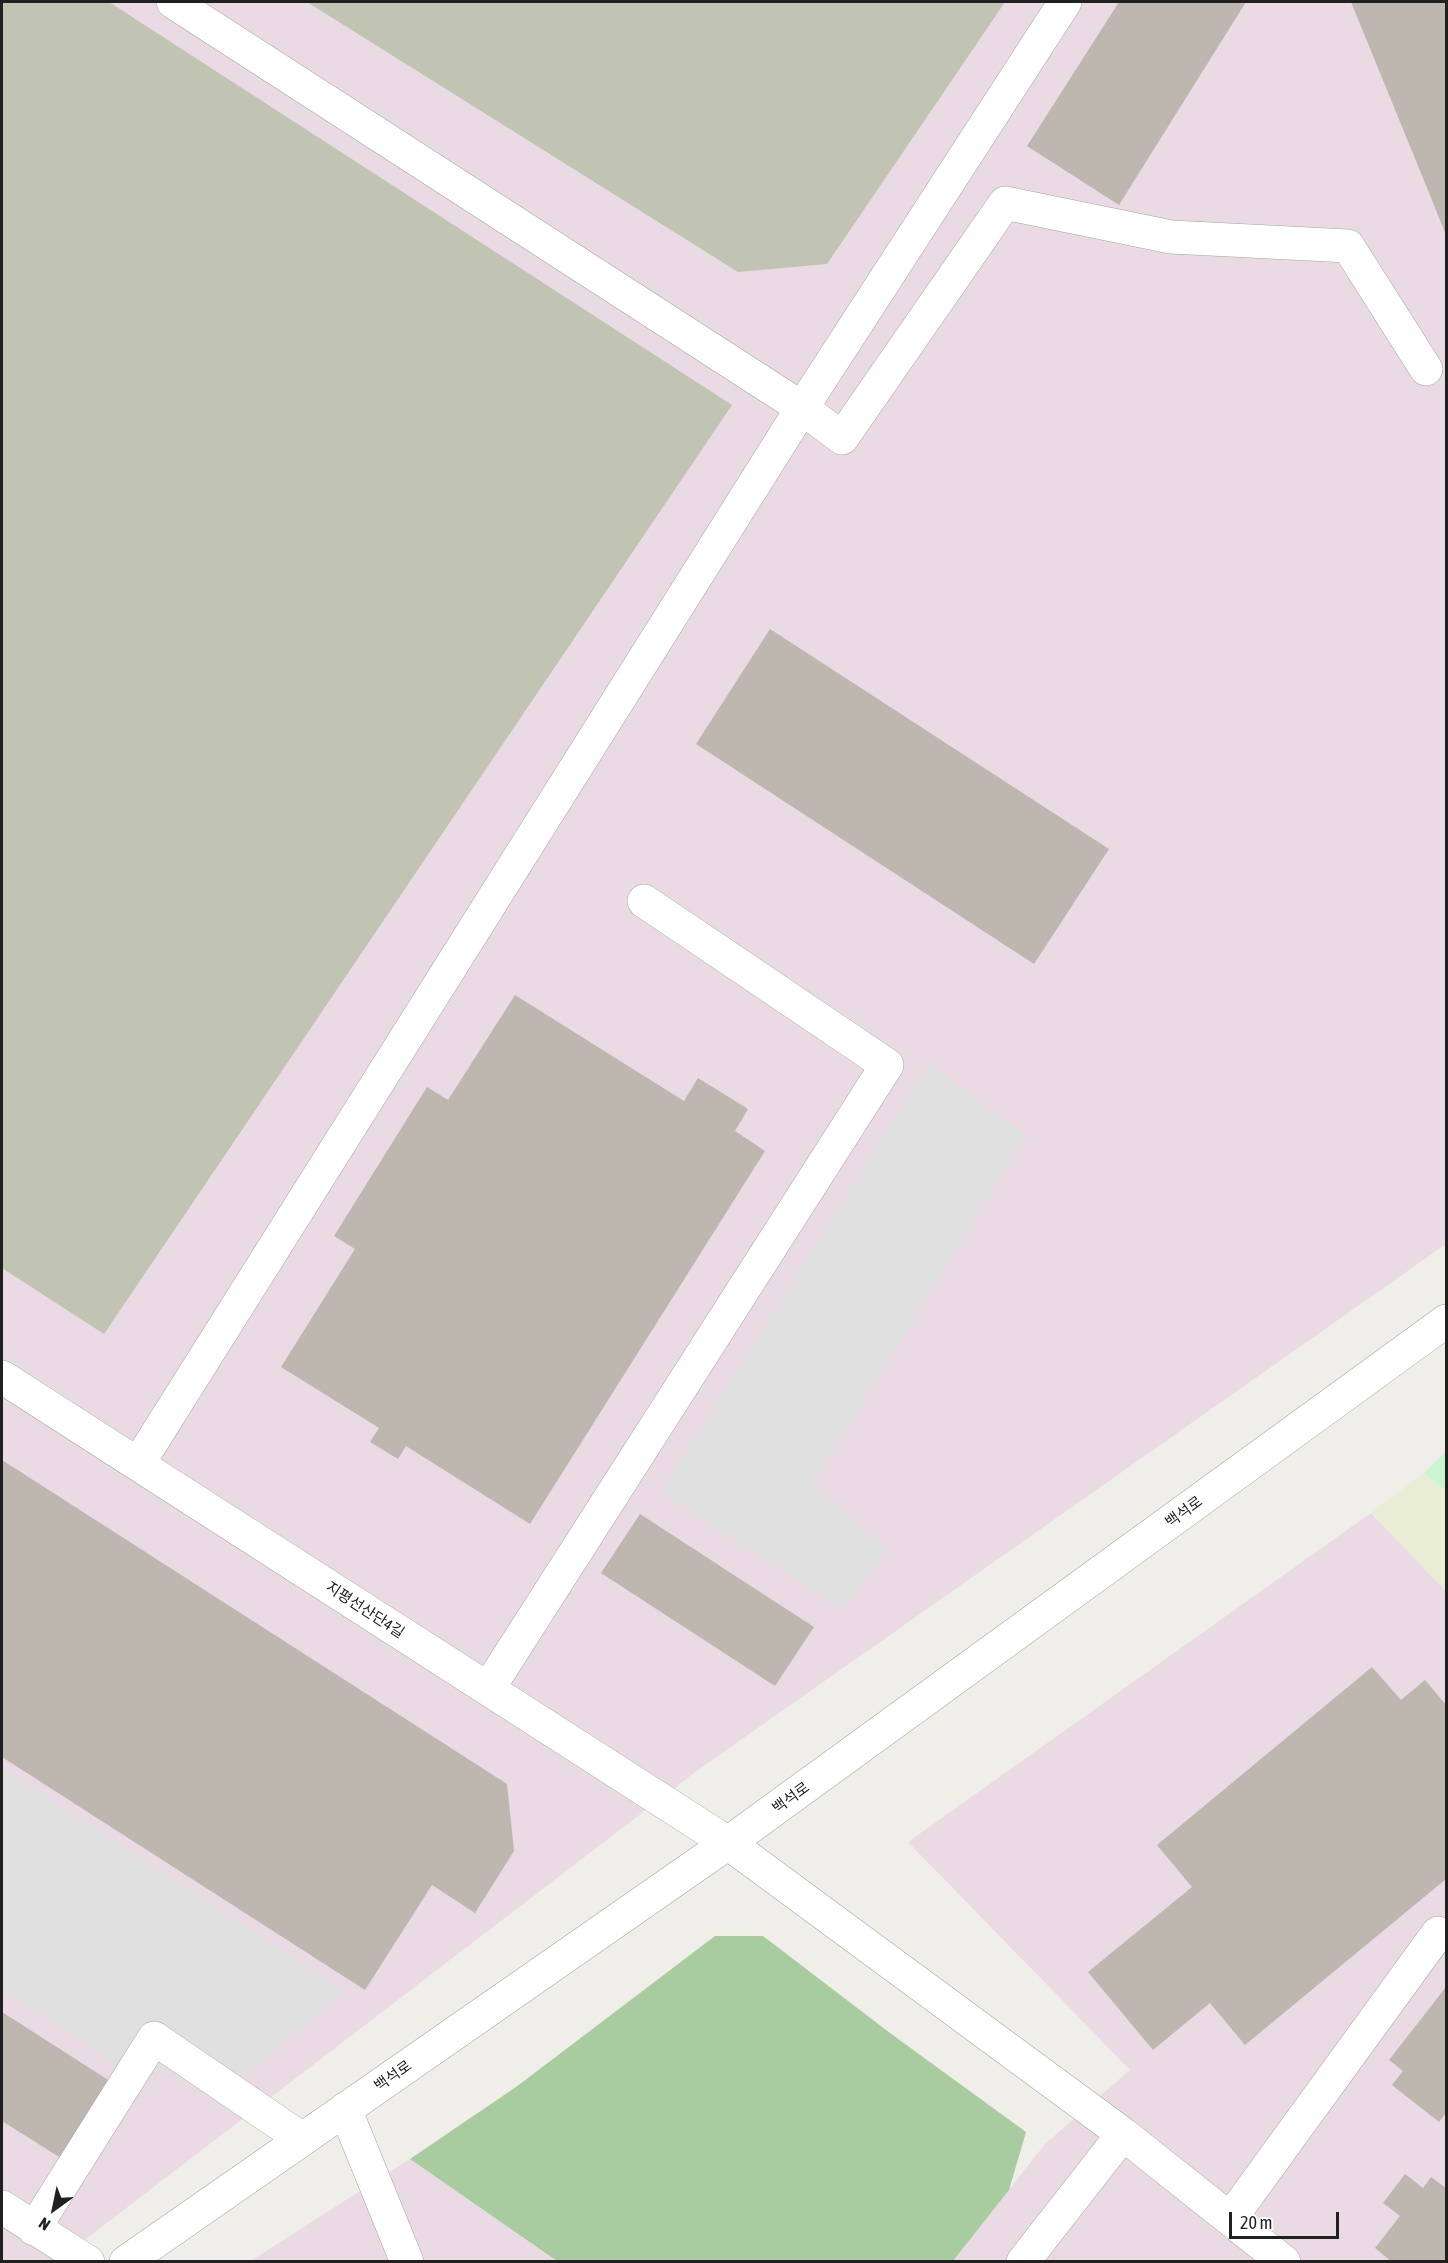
<!DOCTYPE html>
<meta charset="utf-8">
<style>
body{margin:0}
#map{position:relative;width:1448px;height:2263px;overflow:hidden;background:#f0eee8;font-family:"Asap Condensed",sans-serif}
canvas{display:block}
.frame{position:absolute;inset:0;border:3px solid #202020;pointer-events:none}
.north{position:absolute;left:24px;top:2179px;width:60px;height:60px;-webkit-text-stroke:4px #fff;paint-order:stroke;rotate:213deg;font-size:16px;font-weight:700;line-height:24px;text-align:center;color:#202020}
.north::after{content:'';display:block;margin:auto;width:21px;height:27px;background:#202020;clip-path:polygon(50% 0,100% 100%,50% 72%,0 100%)}
.scale{position:absolute;left:1229px;top:2212px;width:110px;height:27px;box-sizing:border-box;border:3px solid #202020;border-top:0;padding-left:8px;font-size:18px;line-height:21px;white-space:nowrap;color:#202020;-webkit-text-stroke:4px #fff;paint-order:stroke}
</style>
<div id="map">
<canvas width="1448" height="2263"></canvas>
<div class="frame"></div>
<div class="north">N</div>
<div class="scale">20 m</div>
</div>
<script>
const c = document.querySelector('canvas').getContext('2d');
c.lineJoin = 'round';
function fill(path, color) { c.fillStyle = color; c.fill(path, 'evenodd'); }
const shape = rows => new Path2D(rows.map(r => 'M' + r).join(''));
function stroke(path, color, width, dash) { c.strokeStyle = color; c.lineWidth = width; c.lineCap = dash ? 'butt' : 'round'; c.setLineDash(dash || []); c.stroke(path); }
function write(font, color, halo, rows, align = 'center') {
  c.font = font + ' "Asap Condensed","Noto Sans KR",sans-serif'; c.lineWidth = 5; c.setLineDash([]); c.textBaseline = 'middle'; c.strokeStyle = halo; c.fillStyle = color; for (const [text, x, y, turn = 0] of rows) {
    c.save(); c.translate(x, y); c.rotate((+turn || 0) * Math.PI / 180); c.textAlign = isNaN(turn) ? turn : align; if (halo) c.strokeText(text, 0, 0); c.fillText(text, 0, 0); c.restore();
  }
}
const industrial = shape([
 [2,2,1446,2,1446,1244,698,1770,57,2261,2,2262],
 [1371,1513,1446,1591,1446,2261,953,2261,1045,2144,1130,2070,908,1842],
 [410,2159,557,2261,249,2262]
]);
const construction = shape([
 [2,2,109,2,732,405,104,1334,2,1268],
 [307,2,1005,2,827,264,738,272]
]);
const farmland = shape([
 [1424,1473,1446,1491,1446,1591,1371,1513]
]);
const forest = shape([
 [715,1936,763,1936,890,2033,1026,2132,1009,2190,953,2261,557,2261,410,2159,516,2087]
]);
const park = shape([
 [1446,1451,1446,1491,1424,1473]
]);
const parking = shape([
 [928,1063,1026,1136,813,1485,889,1549,843,1608,831,1602,661,1492],
 [2,1768,345,1991,244,2078,181,2042,149,2084,2,1990]
]);
const building = shape([
 [1119,2,1246,2,1119,205,1027,146],
 [1351,2,1446,2,1446,235,1423,178],
 [770,629,1109,849,1034,964,696,744],
 [515,995,684,1101,698,1078,748,1109,735,1131,765,1151,530,1524,406,1446,398,1459,370,1442,379,1428,281,1367,355,1249,334,1236,427,1087,448,1100],
 [2,1460,507,1784,514,1851,475,1913,432,1885,365,1990,2,1757],
 [640,1514,814,1627,775,1686,601,1573],
 [1372,1667,1401,1700,1425,1680,1446,1705,1446,1879,1245,2045,1210,2003,1153,2050,1088,1972,1192,1887,1157,1845],
 [1446,1987,1446,2113,1439,2122,1392,2085,1403,2071,1389,2060],
 [2,2012,113,2083,64,2160,2,2121],
 [1405,2174,1423,2188,1431,2177,1446,2188,1446,2262,1392,2262,1375,2248,1400,2216,1383,2203]
]);
const minor = shape([
 [173,2,802,408,842,438,1005,203,1171,237,1348,246,1426,369],
 [2,1377,728,1843,1123,2134,1284,2262],
 [138,1464,802,408,1065,2],
 [488,1689,887,1065,644,901],
 [345,2109,407,2262],
 [2,2207,88,2262],
 [1230,2219,1438,1933],
 [34,2229,154,2038,302,2139],
 [126,2262,728,1843,1446,1321],
 [1023,2262,1123,2134]
]);
const streetNames = [
 ["백석로",1184,1512,-36],
 ["지평선산단4길",365,1610,33],
 ["백석로",791,1798,-36],
 ["백석로",393,2076,-35]
];
fill(industrial, '#e9dae4');
fill(construction, '#c2c4b3');
fill(farmland, '#e9edd4');
fill(forest, '#a8cc9f');
fill(park, '#c9f6d1');
fill(parking, '#e0e0e0');
fill(building, '#bdb7b0');
stroke(minor, '#a4a4a4', 34);
stroke(minor, '#fff', 33);
write('15px', '#202020', '#fff', streetNames);
</script>
